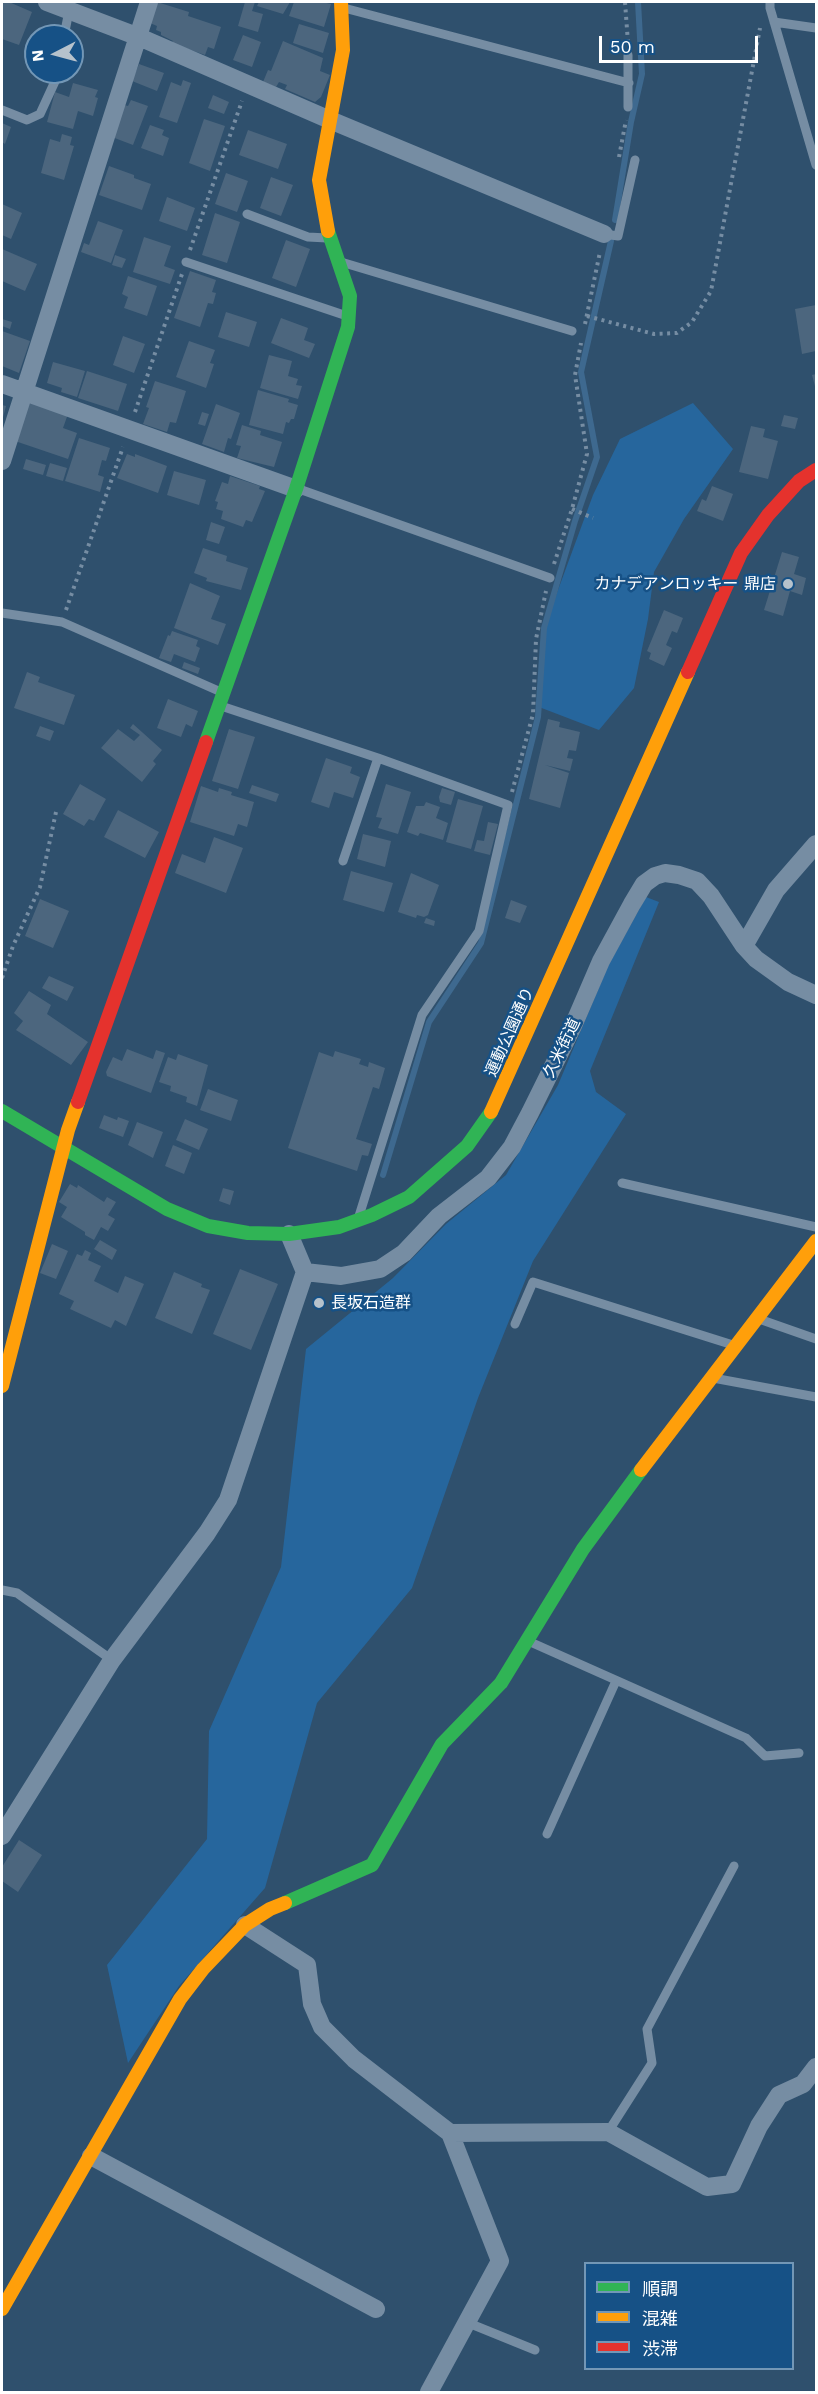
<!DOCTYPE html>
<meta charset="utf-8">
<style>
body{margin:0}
#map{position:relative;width:818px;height:2394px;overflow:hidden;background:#2f506d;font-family:"Work Sans","Noto Sans JP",sans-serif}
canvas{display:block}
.frame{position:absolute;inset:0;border:3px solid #fff;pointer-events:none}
.legend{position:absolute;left:584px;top:2262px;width:210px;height:108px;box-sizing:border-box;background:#165186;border:2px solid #7397b6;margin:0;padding:8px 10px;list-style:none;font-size:18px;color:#fff}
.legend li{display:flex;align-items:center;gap:12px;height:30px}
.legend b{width:30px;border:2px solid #7397b6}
.north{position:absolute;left:24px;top:24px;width:60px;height:60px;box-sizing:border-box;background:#165186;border:2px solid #7397b6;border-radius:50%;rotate:264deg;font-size:16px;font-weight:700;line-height:24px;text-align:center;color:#fff}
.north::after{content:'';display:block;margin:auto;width:21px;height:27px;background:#b6c2cc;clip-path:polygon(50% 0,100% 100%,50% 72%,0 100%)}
.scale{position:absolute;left:599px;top:36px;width:159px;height:27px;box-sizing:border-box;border:3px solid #fff;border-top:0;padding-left:8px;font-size:18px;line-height:21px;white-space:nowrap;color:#fff;-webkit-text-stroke:4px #165186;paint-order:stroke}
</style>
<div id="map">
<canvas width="818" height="2394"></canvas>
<div class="frame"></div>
<ul class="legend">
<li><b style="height:8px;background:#30b455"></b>順調</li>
<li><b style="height:8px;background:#ff9f0a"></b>混雑</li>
<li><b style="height:8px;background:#e5322d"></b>渋滞</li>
</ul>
<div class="north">N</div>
<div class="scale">50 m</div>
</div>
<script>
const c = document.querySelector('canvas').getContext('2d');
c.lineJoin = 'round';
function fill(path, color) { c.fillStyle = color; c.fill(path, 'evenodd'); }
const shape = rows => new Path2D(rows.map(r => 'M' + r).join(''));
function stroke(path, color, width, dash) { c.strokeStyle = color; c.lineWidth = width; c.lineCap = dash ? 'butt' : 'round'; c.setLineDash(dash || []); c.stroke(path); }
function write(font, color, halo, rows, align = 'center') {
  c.font = font + ' "Work Sans","Noto Sans JP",sans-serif'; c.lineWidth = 5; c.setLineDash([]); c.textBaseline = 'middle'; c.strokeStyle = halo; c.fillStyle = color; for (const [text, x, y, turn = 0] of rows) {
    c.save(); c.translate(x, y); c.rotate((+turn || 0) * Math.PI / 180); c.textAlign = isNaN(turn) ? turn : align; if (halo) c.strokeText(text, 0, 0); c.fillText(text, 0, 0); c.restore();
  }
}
const green = shape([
 [693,403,733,449,684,519,654,572,648,619,634,688,599,730,539,707,544,628,593,495,620,439],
 [646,897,659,902,590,1071,596,1092,626,1114,533,1261,478,1398,412,1588,317,1703,265,1888,179,1986,128,2063,107,1965,207,1839,209,1731,281,1567,306,1349,393,1278,446,1224,506,1175,558,1085,608,966]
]);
const stream = shape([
 [615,220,631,122,642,74,638,2],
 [383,1175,429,1022,481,943,538,717,544,628,575,521,597,457,581,372,611,241]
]);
const building = shape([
 [2,2,9,2,32,12,19,45,2,39],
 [157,2,189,12,188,16,221,27,214,49,208,47,205,55,171,43,173,41,161,35,161,32,156,30,157,26,150,23],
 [245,2,255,2,252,11,263,14,258,32,238,26],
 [259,2,290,2,283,14,257,6],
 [294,2,322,2,331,4,324,27,289,16],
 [299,24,329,33,323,53,293,43],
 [243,35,261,42,252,67,233,60],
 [283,41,323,58,320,71,330,75,321,97,315,102,285,89,287,85,279,82,276,87,263,82,268,70,271,71],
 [139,64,164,73,157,91,132,81],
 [183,80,191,83,177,123,159,117,171,82,181,86],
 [73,83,98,90,95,97,98,98,93,116,78,111,73,129,47,122,55,92,69,97],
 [213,95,229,102,224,114,208,108],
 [131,100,148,106,133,145,112,137,124,105,128,106],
 [204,119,225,126,210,171,189,163],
 [2,123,11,127,5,144,2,142],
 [150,125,164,130,162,135,169,138,163,156,141,148],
 [248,130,287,144,278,169,239,155],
 [62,134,72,137,70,145,74,146,64,180,41,173,50,139,60,142],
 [109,166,134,175,134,178,151,184,142,210,99,195],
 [226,173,248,181,237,212,215,204],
 [271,177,293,185,281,216,260,208],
 [167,197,195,208,187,231,159,221],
 [2,204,22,213,11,239,2,235],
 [215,213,240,222,227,263,202,255],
 [98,221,123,230,111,263,81,252,84,243,89,245],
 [144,237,171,246,164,266,175,270,170,284,133,272],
 [286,240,310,249,296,287,272,278],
 [2,249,37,264,25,291,2,281],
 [115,255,126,259,122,268,112,265],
 [190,271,216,280,212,292,216,293,213,304,208,303,200,327,174,318],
 [128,276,157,286,147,316,124,308,128,297,122,294],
 [816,305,816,351,802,354,795,309],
 [226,312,257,322,249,347,218,337],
 [281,318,308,328,304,340,315,344,309,358,271,343],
 [2,319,12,322,10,329,2,326],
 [2,331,30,341,19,373,2,366],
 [123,336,145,344,134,373,113,365],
 [189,341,215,350,210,363,214,364,206,388,176,377],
 [269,355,292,361,288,376,298,379,296,385,302,386,298,399,260,388],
 [53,362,85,371,77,397,61,392,62,388,47,383],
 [87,371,127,384,118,411,78,398],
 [816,374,816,390,812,375],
 [155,381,186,391,176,423,170,422,167,432,143,424,149,408,146,407],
 [258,390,289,399,288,402,298,405,294,419,291,419,289,423,286,422,283,434,249,425],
 [29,400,68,414,63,428,77,433,68,459,15,441],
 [216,404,240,413,231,439,228,438,224,452,202,444],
 [2,405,6,406,2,421],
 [202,412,209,414,205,426,198,424],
 [784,415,798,418,795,429,781,426],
 [242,425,261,431,260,435,282,442,274,467,237,458,241,446,236,445],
 [751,426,765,429,763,437,778,441,768,479,739,472],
 [79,438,110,448,106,461,102,460,98,475,104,477,100,492,65,481],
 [127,454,135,457,135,454,167,466,158,493,117,478],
 [26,459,46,465,43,475,23,469],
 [50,463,67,468,63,481,46,476],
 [174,471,206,480,199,505,167,495],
 [230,476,260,486,259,489,265,491,252,522,246,520,243,527,221,519,223,511,216,509,218,502,215,501,222,482,228,484],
 [712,486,733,494,723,521,697,511,702,499,706,501],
 [211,522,225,527,219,544,206,540],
 [203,548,227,556,226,561,248,568,241,590,206,581,207,578,194,573],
 [782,552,799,557,794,574,806,578,802,595,790,591,783,616,764,610],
 [190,583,220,596,211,619,226,624,218,645,174,628],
 [664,610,683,618,677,633,672,631,666,645,672,648,664,666,649,659,651,653,647,651],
 [172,631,198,640,196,646,200,648,195,662,174,654,171,662,159,658,168,635,170,636],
 [184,662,200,668,198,674,182,668],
 [27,672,40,677,38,682,75,695,64,725,14,708],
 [168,699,198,711,192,727,186,724,181,737,157,728],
 [548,719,560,722,559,727,580,732,576,751,569,750,567,758,573,759,570,771,545,765,569,773,560,808,529,799],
 [133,724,162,750,153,761,156,764,142,782,101,748,118,729,134,741,140,735,130,728],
 [40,726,54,731,50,741,36,736],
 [229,729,255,737,238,789,212,781],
 [326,758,352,767,350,773,360,777,353,798,334,792,329,808,311,802],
 [80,784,106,799,94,821,89,819,84,826,63,814],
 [386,784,411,792,398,834,378,828,382,818,376,817],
 [252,785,279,794,276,802,249,793],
 [201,786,218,792,219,788,232,792,231,795,254,802,247,827,238,824,234,836,190,822],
 [442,788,455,792,451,805,440,802,439,797],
 [458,799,483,806,471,849,446,842],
 [426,802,440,807,436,818,448,823,443,840,420,833,418,836,407,832,416,806,424,806],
 [118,810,159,832,145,858,104,837],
 [488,822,498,824,490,855,474,851,477,840,484,841],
 [363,834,391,841,385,867,357,859],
 [214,837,243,848,226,893,175,873,182,854,205,863],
 [351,871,393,883,384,912,343,900],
 [411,873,439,885,428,915,424,917,417,915,416,918,398,912],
 [40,899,69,911,53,948,25,936],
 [511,900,527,906,520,923,505,918],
 [426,918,435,921,434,926,424,923],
 [49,976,74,987,67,1001,42,988],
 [29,991,51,1005,47,1014,88,1042,71,1065,16,1030,23,1021,14,1013],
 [127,1049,153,1059,156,1050,165,1053,151,1093,107,1076,106,1072,113,1057,122,1061],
 [335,1051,361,1059,359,1064,368,1067,369,1062,385,1068,379,1089,373,1087,356,1139,372,1144,368,1156,362,1155,357,1171,288,1148,319,1052,333,1057],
 [178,1054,208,1065,197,1106,186,1102,187,1097,170,1091,171,1086,159,1082,168,1057,176,1060],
 [208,1089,238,1100,231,1121,200,1110],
 [104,1115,117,1120,118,1117,129,1121,123,1137,99,1128],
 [185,1119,208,1129,199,1150,176,1140],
 [137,1122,163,1132,153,1158,128,1145],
 [173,1145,192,1153,184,1174,165,1166],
 [70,1184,77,1188,78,1185,104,1202,107,1197,116,1202,108,1215,115,1219,108,1231,101,1227,94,1240,85,1235,85,1232,61,1217,67,1207,59,1202],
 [223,1188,234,1191,230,1205,219,1201],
 [100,1240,117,1250,112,1260,94,1249],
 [52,1244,68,1251,56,1279,40,1273],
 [85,1250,91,1253,88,1260,101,1266,94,1281,118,1293,125,1276,144,1284,126,1326,115,1320,111,1328,70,1309,74,1301,59,1294,77,1254,82,1256],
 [240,1269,278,1284,251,1350,213,1334],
 [174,1272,202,1284,201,1287,210,1290,192,1334,155,1318],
 [19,1840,42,1855,18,1892,2,1881,2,1867]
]);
const path = shape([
 [625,2,628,43],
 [619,157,626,120],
 [190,250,242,101],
 [587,316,654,334,677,333,692,322,711,291,760,28],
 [585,324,600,252],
 [135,412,182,274],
 [572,509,593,518],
 [554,564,572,509,587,454,575,375,581,343],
 [66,610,123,447],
 [512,792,533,714,536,639,546,591],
 [2,978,13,946,40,887,56,812]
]);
const lane = shape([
 [770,2,770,8,816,165],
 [344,8,629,83],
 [774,22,816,28],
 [64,36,69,11],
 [628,107,628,55],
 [2,110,27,120,40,114,57,77,58,72],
 [247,214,308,237,327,238],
 [604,234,618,236,635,160],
 [186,262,347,316],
 [341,262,572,331],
 [299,489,550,578],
 [2,613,62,622,221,692],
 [221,706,378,758,343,861],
 [622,1183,816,1227],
 [359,1216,422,1015,479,931,508,805,378,758],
 [759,1319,816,1339],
 [515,1324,533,1282,733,1345],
 [713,1378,816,1397],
 [2,1590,17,1593,112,1660],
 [528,1641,746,1738,765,1756,799,1753],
 [547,1834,616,1681],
 [608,2132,652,2063,647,2029,734,1866],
 [466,2322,535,2350]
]);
const street = shape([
 [47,2,139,37,330,120,604,234],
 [2,384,296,489],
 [2,461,149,2],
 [744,946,776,890,816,844],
 [289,1234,305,1272,341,1276,380,1269,404,1253,439,1216,488,1178,512,1147,530,1113,573,1026,601,961,632,904,644,884,655,876,665,873,679,875,697,881,711,896,744,946,756,959,788,982,816,995],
 [2,1836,112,1660,207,1533,228,1500,305,1272],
 [245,1925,307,1965,312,2004,322,2027,354,2059,450,2133,500,2261,429,2392],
 [450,2133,608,2132,707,2187,732,2184,759,2126,779,2095,803,2084,816,2067],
 [91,2156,376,2309]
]);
const fast = shape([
 [206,742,296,489,348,327,350,296,328,231],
 [2,1111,167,1209,208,1226,248,1233,289,1234,339,1227,372,1215,409,1197,467,1146,491,1112],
 [285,1903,372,1865,442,1744,501,1683,583,1549,641,1470]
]);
const slow = shape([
 [328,231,319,180,343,50,341,2],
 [491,1112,688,672],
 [2,1386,68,1130,78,1102],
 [641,1470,816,1241],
 [2,2309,180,1999,203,1969,245,1925,270,1909,285,1903]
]);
const jam = shape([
 [688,672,741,553,768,515,799,481,816,470],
 [78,1102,206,742]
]);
const markers = [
 [788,584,6,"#b6c2cc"],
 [319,1303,6,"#b6c2cc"]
];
const poiNames = [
 ["カナデアンロッキー 鼎店",776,584],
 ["長坂石造群",331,1303,"left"]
];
const streetNames = [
 ["運動公園通り",510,1032,-66],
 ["久米街道",562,1048,-64]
];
fill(green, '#26669d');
stroke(stream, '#3e698f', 6);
fill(building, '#4c667e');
stroke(path, '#768da3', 4, [3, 4.5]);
stroke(lane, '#768da3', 9);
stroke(street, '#768da3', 18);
stroke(fast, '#30b455', 14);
stroke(slow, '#ff9f0a', 14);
stroke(jam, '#e5322d', 14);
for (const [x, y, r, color] of markers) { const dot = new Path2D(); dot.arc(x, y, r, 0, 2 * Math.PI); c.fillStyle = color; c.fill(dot); stroke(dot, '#165186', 2); }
write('16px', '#fff', '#165186', poiNames, 'right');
write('16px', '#fff', '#165186', streetNames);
</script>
